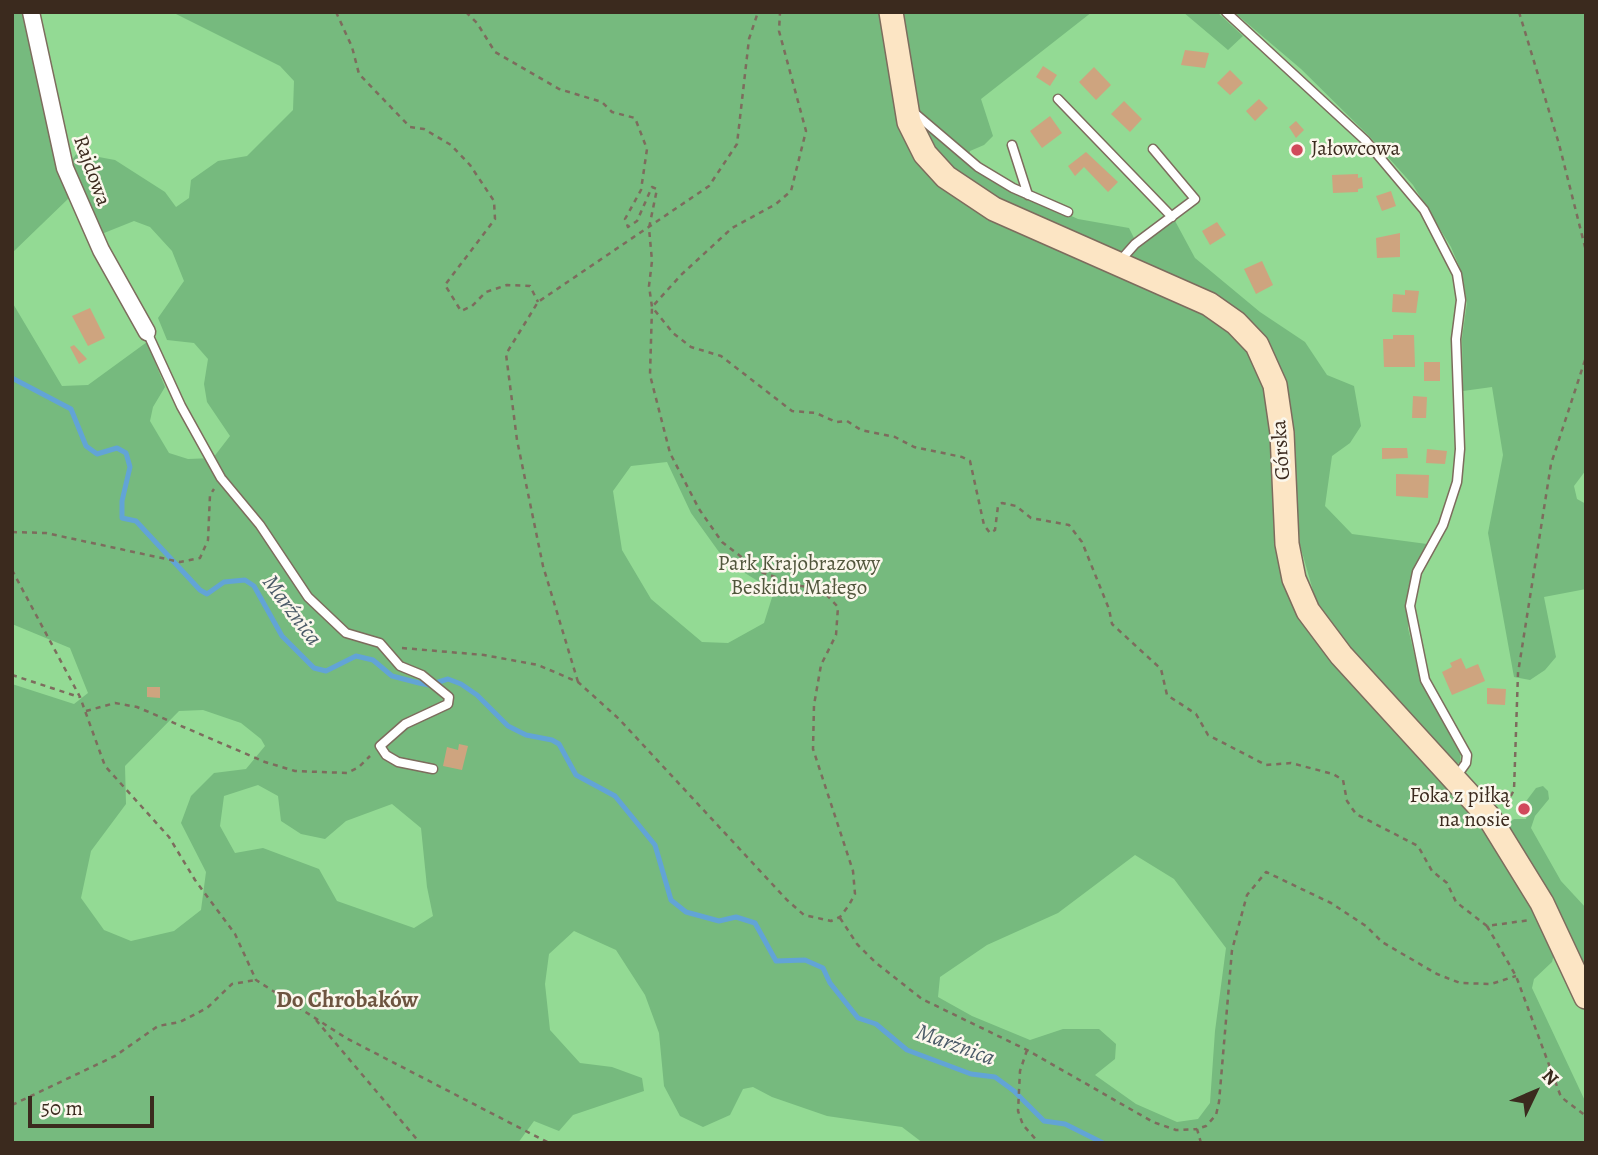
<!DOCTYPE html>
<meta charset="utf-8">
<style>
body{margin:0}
#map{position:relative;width:1598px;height:1155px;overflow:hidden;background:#f7e7d1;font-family:Alegreya,serif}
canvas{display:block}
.frame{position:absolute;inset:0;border:14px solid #3b2a1e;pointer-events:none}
.north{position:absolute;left:1500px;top:1057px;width:70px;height:70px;-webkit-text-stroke:5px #fbf7ec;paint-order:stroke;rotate:46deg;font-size:19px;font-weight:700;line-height:28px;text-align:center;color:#3b2a1e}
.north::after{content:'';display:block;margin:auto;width:24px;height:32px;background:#3b2a1e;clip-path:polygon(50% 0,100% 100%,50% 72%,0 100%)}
.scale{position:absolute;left:28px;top:1096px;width:126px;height:32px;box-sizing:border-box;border:4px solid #3b2a1e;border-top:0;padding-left:9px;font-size:21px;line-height:24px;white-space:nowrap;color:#3b2a1e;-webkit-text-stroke:5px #fbf7ec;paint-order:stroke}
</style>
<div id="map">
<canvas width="1598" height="1155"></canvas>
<div class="frame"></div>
<div class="north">N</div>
<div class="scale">50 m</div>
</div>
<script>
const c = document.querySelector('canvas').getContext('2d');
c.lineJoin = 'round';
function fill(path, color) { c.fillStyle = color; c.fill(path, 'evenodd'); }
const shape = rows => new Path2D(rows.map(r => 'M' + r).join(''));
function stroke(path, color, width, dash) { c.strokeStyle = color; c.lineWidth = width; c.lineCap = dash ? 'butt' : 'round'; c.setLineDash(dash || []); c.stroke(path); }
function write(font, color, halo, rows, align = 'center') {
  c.font = font + ' Alegreya,serif'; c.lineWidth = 5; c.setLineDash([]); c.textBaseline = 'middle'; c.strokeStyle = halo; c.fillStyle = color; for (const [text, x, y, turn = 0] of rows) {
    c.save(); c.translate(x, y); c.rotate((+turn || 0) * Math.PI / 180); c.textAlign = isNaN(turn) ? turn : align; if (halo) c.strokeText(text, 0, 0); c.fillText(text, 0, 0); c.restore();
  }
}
const green = shape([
 [12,12,1586,12,1586,1143,12,1143]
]);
const forest = shape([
 [12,12,29,12,70,197,12,253],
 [172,12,880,12,886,53,914,154,1219,318,1262,366,1296,606,1310,633,1328,654,1490,829,1555,950,1552,962,1534,979,1532,988,1586,1103,1586,1143,923,1143,902,1127,827,1116,772,1097,753,1087,743,1089,730,1115,703,1127,680,1116,664,1086,659,1033,645,995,616,950,574,931,549,954,545,984,550,1030,580,1063,612,1067,642,1078,644,1091,573,1115,559,1131,534,1121,518,1143,12,1143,12,684,74,704,88,693,70,648,12,624,12,302,62,386,88,385,147,342,165,387,153,407,150,421,169,453,188,459,213,458,230,436,207,402,204,384,208,359,194,343,167,340,158,318,184,281,172,251,150,227,134,221,99,235,70,163,77,153,115,160,165,192,176,207,189,198,191,180,218,161,247,156,293,110,294,81,280,66],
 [667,462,691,513,719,552,740,570,774,591,764,623,728,643,702,642,651,599,622,550,613,491,631,466],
 [203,710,241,723,261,739,265,746,246,769,214,773,191,796,181,823,206,872,201,910,174,931,131,941,104,930,81,898,91,851,126,804,125,766,179,711],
 [258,785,278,796,281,821,301,834,325,839,346,821,392,804,421,828,427,887,433,916,414,928,337,901,319,869,263,848,235,853,220,826,224,796],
 [1135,855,1174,879,1226,948,1215,1031,1210,1103,1198,1119,1177,1122,1136,1104,1095,1075,1115,1059,1116,1044,1099,1029,1063,1029,1030,1040,972,1016,938,997,940,977,987,945,1058,913],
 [900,12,1092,12,981,99,993,136,984,145,970,151,968,159,1014,190,1078,219,1129,228,1135,240,1117,256,1023,214,953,169,927,139,919,120],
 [1183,12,1217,12,1243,36,1228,50],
 [1234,12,1586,12,1586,470,1574,486,1577,499,1586,504,1586,589,1544,597,1556,657,1545,670,1530,680,1514,677,1488,533,1503,455,1492,387,1463,391,1462,338,1467,303,1462,273,1451,247,1413,185,1370,137,1301,69],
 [1174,219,1195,258,1260,312,1305,342,1327,375,1354,386,1361,426,1350,443,1332,456,1325,506,1352,534,1427,544,1408,588,1408,628,1421,683,1461,749,1460,763,1455,764,1362,663,1318,608,1300,545,1291,415,1278,364,1126,260,1140,244],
 [1543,786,1548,791,1549,799,1535,816,1531,828,1561,881,1586,908,1586,974,1505,826,1514,819,1526,819,1528,812,1524,804,1536,788]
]);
const stream = shape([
 [12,378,71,409,86,446,97,454,117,448,126,453,130,467,122,501,122,518,136,521,200,590,207,594,224,582,245,580,254,586,282,636,314,668,326,671,356,656,373,660,392,676,419,683,429,685,448,679,461,684,477,695,508,726,526,735,552,740,559,744,576,775,615,796,655,845,671,900,686,912,719,921,736,917,755,923,776,961,805,960,823,968,830,983,858,1018,876,1024,907,1050,971,1074,995,1077,1014,1091,1044,1121,1065,1124,1103,1143]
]);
const building = shape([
 [1185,50,1209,53,1205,68,1181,65],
 [1043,66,1057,75,1050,86,1036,77],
 [1094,67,1111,85,1096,100,1079,82],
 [1230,70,1243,83,1230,95,1217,83],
 [1259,99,1268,108,1255,121,1246,111],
 [1124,101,1142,119,1130,132,1111,114],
 [1050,116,1062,133,1042,148,1030,131],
 [1296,121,1304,130,1296,138,1289,127],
 [1086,152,1118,182,1108,192,1084,167,1075,176,1068,166],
 [1358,174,1358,178,1362,177,1363,188,1358,189,1358,192,1333,193,1332,175],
 [1391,191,1396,206,1382,211,1376,196],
 [1217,222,1226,235,1210,245,1202,231],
 [1400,233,1400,257,1377,258,1376,238],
 [1262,261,1273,285,1256,294,1244,269],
 [1405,290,1419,291,1416,313,1392,312,1393,294,1405,295],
 [90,308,105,338,88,346,72,316],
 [1393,335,1414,335,1415,367,1384,367,1383,339,1393,339],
 [74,345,87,359,79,364,70,347],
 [1424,362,1440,362,1440,381,1424,381],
 [1413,396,1427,397,1426,418,1412,418],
 [1382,448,1407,448,1408,458,1382,459],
 [1427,449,1447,451,1445,464,1426,463],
 [1396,474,1429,475,1428,498,1396,496],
 [1461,658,1466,669,1478,664,1485,681,1452,695,1442,672,1452,667,1450,663],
 [147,687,160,687,160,698,147,697],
 [1487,688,1506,689,1505,705,1487,704],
 [459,744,468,746,462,770,443,766,447,747,458,750]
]);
const path = shape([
 [336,12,352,47,359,74,410,127,424,129,451,145,470,165,494,201,495,219,445,285,461,311,472,306,486,292,507,285,530,286,538,302],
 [466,12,477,23,495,52,559,89,602,102,612,112,635,118,647,149,641,190,625,219,628,227,637,221,652,187,657,189,649,228,652,261,649,286,652,307,673,333,691,347,721,356,792,411,816,413,836,422,847,421,861,430,895,437,914,447,962,457,970,461,984,525,990,533,995,530,998,506,1002,503,1016,506,1031,518,1069,525,1082,542,1109,609,1112,624,1161,669,1167,695,1196,714,1208,735,1266,765,1291,763,1333,774,1343,780,1347,801,1356,814,1418,846,1432,871,1447,883,1456,902,1487,926,1530,920],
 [1519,12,1559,144,1586,251],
 [12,532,46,533,180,562,200,558,208,540,210,495,214,489],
 [12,570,80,697,105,766,169,837,195,880,235,934,256,980,346,1038,549,1143],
 [402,648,484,655,538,665,578,682,619,719,787,900,804,915,831,921,840,917,849,905,855,894,853,871,813,749,814,705,821,665,836,635,838,607,821,589,801,586,761,572,722,542,699,509,670,453,650,375,652,307,681,275,732,228,776,204,791,191,806,131,779,31,780,12],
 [12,675,79,697],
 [578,682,543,566,517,440,506,354,538,302,709,186,737,144,749,39,758,12],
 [86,711,115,703,137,707,265,762,295,771,347,773,359,767,370,756],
 [1506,805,1514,790,1518,673,1551,464,1586,357],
 [840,918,857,944,875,962,922,999,1027,1050,1153,1122,1176,1130,1197,1129],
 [1487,926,1516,976,1561,1097,1586,1116],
 [316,1020,420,1143],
 [1027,1050,1020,1071,1018,1111,1023,1125,1039,1143],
 [12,1105,115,1056,158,1026,180,1022,207,1008,232,984,256,980],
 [1201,1143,1197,1129,1206,1126,1216,1115,1219,1102,1232,950,1247,895,1266,872,1331,903,1366,926,1382,942,1437,974,1460,983,1491,984,1516,976]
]);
const lane = shape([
 [1226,12,1366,141,1424,210,1457,274,1461,300,1456,339,1460,449,1457,482,1443,525,1417,572,1410,606,1425,680,1467,755,1466,763,1456,777],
 [1058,99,1172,217],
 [911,110,978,167,1013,188,1068,212],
 [1012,145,1028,195],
 [1119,262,1135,244,1195,199,1153,149],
 [147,332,181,406,221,478,260,525,308,597,346,633,380,643,400,666,422,675,449,697,448,704,405,724,380,746,386,755,398,762,433,769]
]);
const street = shape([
 [31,12,65,168,101,250,147,332]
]);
const secondary = shape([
 [891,12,909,122,925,154,946,177,994,209,1209,304,1236,323,1257,345,1275,385,1282,433,1287,544,1294,579,1308,611,1341,655,1489,817,1542,903,1586,997]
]);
const markers = [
 [1297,150,7,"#d1495b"],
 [1524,809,7,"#d1495b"]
];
const poiNames = [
 ["Jałowcowa",1311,150],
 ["Foka z piłką",1510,797,"right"],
 ["na nosie",1510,821,"right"]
];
const streetNames = [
 ["Rajdowa",91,171,70],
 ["Górska",1282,450,-94]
];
const parkNames = [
 ["Park Krajobrazowy",799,565],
 ["Beskidu Małego",799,589]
];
const waterNames = [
 ["Marźnica",291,611,53],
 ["Marźnica",955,1046,20]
];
const neighbourhoodNames = [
 ["Do Chrobaków",347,1001]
];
fill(green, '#93da94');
fill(forest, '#76ba7e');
stroke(stream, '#62a4d6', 5);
fill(building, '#cea47f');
stroke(lane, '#7d6c5d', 11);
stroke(street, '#7d6c5d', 19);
stroke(secondary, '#7d6c5d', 26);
stroke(path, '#7d6c5d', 2.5, [5, 5]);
stroke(lane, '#fff', 8);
stroke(street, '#fff', 16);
stroke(secondary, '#fce5c4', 23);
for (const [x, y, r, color] of markers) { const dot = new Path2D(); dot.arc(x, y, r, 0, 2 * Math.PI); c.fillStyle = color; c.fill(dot); stroke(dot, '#fbf7ec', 2.5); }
write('21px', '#3b2a1e', '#fbf7ec', poiNames, 'left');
write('21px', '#3b2a1e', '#fbf7ec', streetNames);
write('21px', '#51563c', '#fbf7ec', parkNames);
write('italic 23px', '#4b5b68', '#fbf7ec', waterNames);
write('bold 23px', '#6e5540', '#fbf7ec', neighbourhoodNames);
</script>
